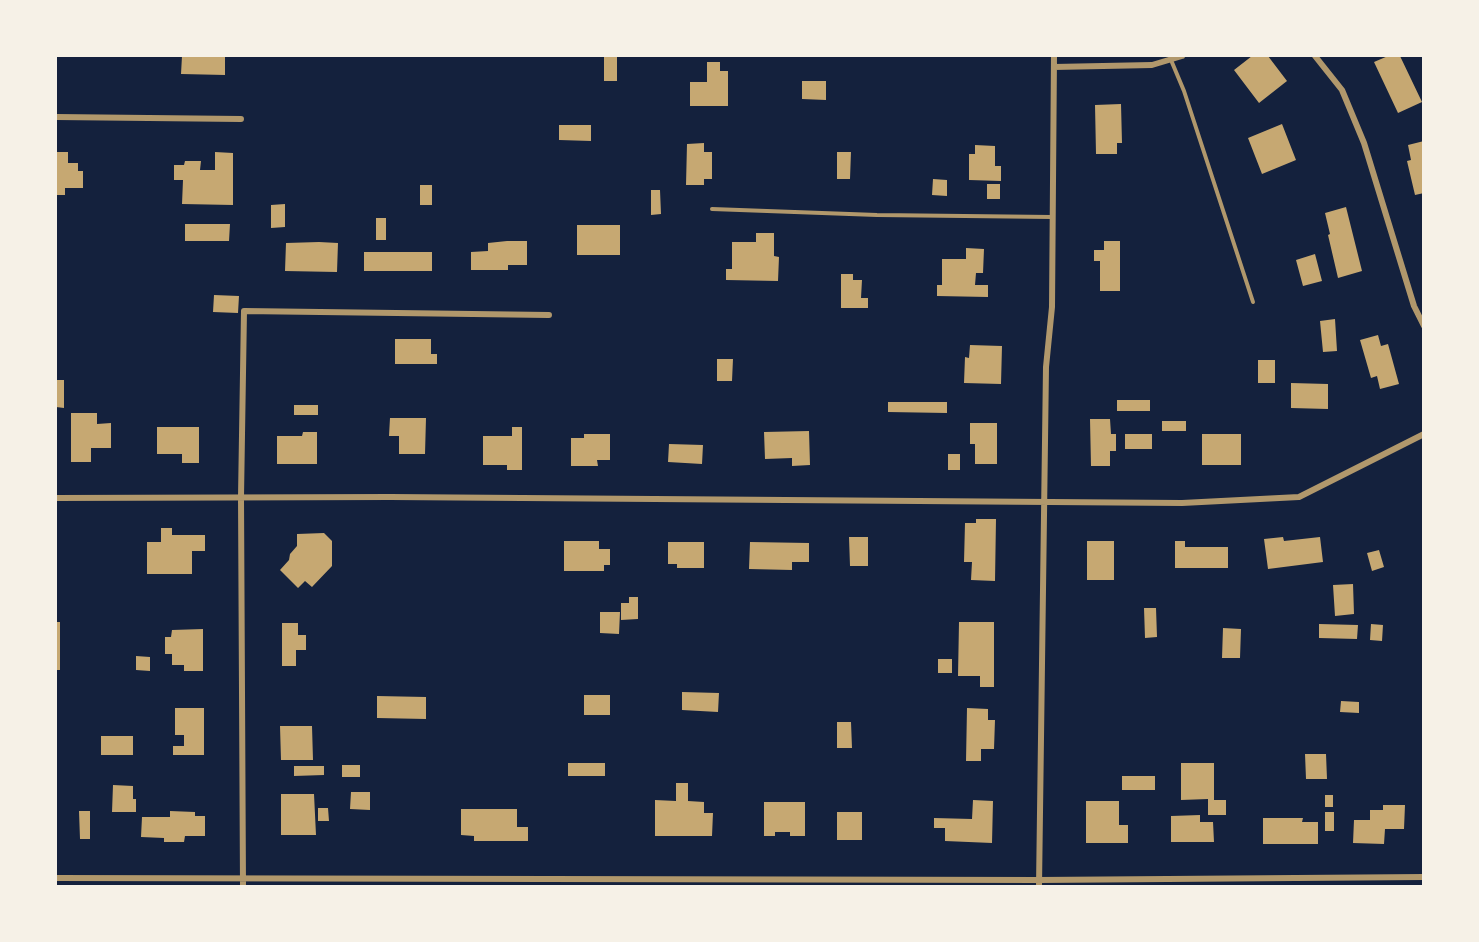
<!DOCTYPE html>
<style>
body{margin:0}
#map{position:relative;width:1479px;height:942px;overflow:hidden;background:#14213d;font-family:"Varela Round",sans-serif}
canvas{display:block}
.frame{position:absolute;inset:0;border:57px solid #f6f1e7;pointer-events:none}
</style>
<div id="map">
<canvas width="1479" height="942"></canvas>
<div class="frame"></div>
</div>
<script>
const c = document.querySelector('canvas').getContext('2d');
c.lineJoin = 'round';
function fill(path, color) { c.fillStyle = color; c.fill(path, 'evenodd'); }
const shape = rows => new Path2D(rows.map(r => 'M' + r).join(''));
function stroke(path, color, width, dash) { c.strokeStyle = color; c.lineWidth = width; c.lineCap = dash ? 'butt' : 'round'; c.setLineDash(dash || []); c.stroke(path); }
const building = shape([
 [182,56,225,56,225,75,181,74],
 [604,56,617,56,617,81,604,81],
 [1252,56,1268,56,1287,81,1259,103,1234,70],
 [1388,56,1400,56,1422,102,1398,113,1374,62],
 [707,62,720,62,720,71,728,71,728,106,690,106,690,82,707,82],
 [802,81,826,81,826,100,802,99],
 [1121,104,1122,143,1117,143,1117,154,1096,154,1095,105],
 [1282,124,1296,160,1262,174,1248,138],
 [559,125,591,125,591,141,559,140],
 [1424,141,1424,193,1415,195,1407,161,1411,160,1408,145],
 [704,143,704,152,712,152,712,179,704,179,704,185,686,185,687,144],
 [975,145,995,146,995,166,1001,166,1001,181,969,180,969,154,975,154],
 [56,152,68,152,68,163,78,163,78,171,83,171,83,188,65,188,65,195,56,195],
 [215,152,233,153,233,205,182,204,183,180,174,180,174,165,184,165,185,161,201,161,200,170,215,170],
 [837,152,851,152,850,179,837,179],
 [933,179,947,180,947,196,932,195],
 [987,184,1000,184,1000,199,987,199],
 [420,185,432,185,432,205,420,205],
 [651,190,660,190,661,214,651,215],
 [285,204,285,227,271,228,271,205],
 [1346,207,1362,271,1338,278,1328,235,1330,234,1325,213],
 [376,218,386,218,386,240,376,240],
 [185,224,230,224,229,241,185,241],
 [577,225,620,225,620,255,577,255],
 [756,233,774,233,774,256,779,257,778,281,726,280,726,269,732,269,732,242,756,242],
 [507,241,527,241,527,265,508,265,508,270,471,270,471,252,488,251,488,243],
 [1104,241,1120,241,1120,291,1100,291,1100,261,1094,261,1094,250,1104,250],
 [319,242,338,243,337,272,285,271,286,243],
 [966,248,984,249,983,273,976,273,975,285,988,285,988,297,937,296,937,285,942,285,942,259,966,259],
 [364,252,432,252,432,271,364,271],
 [1315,254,1322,281,1303,286,1296,260],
 [841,274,853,274,853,280,862,280,861,298,868,298,868,308,841,308],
 [214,295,239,296,238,313,213,312],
 [1335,319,1337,351,1323,352,1320,321],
 [1378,335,1381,346,1388,344,1399,384,1380,389,1377,376,1371,378,1360,340],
 [395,339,431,339,431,354,437,354,437,364,395,364],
 [970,345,1002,346,1001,384,964,383,965,357,969,358],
 [717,359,733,359,732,381,717,381],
 [1258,360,1275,360,1275,383,1258,383],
 [56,380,64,380,64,408,56,407],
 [1291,383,1328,384,1328,409,1291,408],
 [1117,400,1150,400,1150,411,1117,411],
 [888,402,947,402,947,413,888,412],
 [294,405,318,405,318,415,294,415],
 [71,413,97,413,97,424,111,423,111,448,91,448,91,462,71,462],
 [390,418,426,418,425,454,399,454,399,436,389,436],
 [1090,419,1110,419,1111,434,1116,434,1116,451,1110,451,1110,466,1091,466],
 [1162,421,1186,421,1186,431,1162,431],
 [970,423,997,423,997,464,975,464,975,444,970,444],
 [157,427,199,427,199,463,182,463,182,454,157,454],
 [512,427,522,427,522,470,507,470,507,465,483,465,483,436,512,436],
 [809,431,810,465,792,466,792,458,765,459,764,432],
 [303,432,317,432,317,464,277,464,277,436,302,436],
 [584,434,610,434,610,460,597,460,598,466,571,466,571,438,584,438],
 [1125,434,1152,434,1152,449,1125,449],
 [1202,434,1241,434,1241,465,1202,465],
 [669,444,703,445,702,464,668,462],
 [948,454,960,454,960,470,948,470],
 [976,519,996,519,995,581,971,580,972,562,964,562,965,523,976,523],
 [161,528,172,528,172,535,205,535,205,551,192,551,192,574,147,574,147,542,161,542],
 [324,533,332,541,332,566,312,587,305,581,298,588,280,570,289,560,290,554,297,546,297,534],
 [849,537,868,537,868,566,850,566],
 [1283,537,1284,541,1320,537,1323,562,1268,569,1264,539],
 [564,541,599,541,599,549,610,549,610,565,604,565,604,571,564,571],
 [1087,541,1114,541,1114,580,1087,580],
 [1175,541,1185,541,1185,547,1228,547,1228,568,1175,568],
 [668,542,704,542,704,568,677,568,677,564,668,564],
 [750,542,809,543,809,562,792,562,792,570,749,569],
 [1379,550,1384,567,1372,571,1367,553],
 [1353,584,1354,614,1335,616,1333,585],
 [629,597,638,597,638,619,621,620,621,603,629,603],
 [1144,608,1156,608,1157,637,1145,638],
 [600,612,620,612,619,634,600,633],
 [56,622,60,622,60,670,56,670],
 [959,622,994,622,994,687,980,687,980,676,958,676],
 [282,623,298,623,298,635,306,635,306,650,296,650,296,666,282,666],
 [1319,624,1358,625,1357,639,1319,638],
 [1371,624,1383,625,1382,641,1370,640],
 [1223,628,1241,629,1240,658,1222,658],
 [203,629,203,671,184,671,184,665,172,665,172,654,165,654,165,637,171,637,172,630],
 [136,656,150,657,150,671,136,670],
 [938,659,952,659,952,673,938,673],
 [682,692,719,693,718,712,682,710],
 [584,695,610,695,610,715,584,715],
 [377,696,426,697,426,719,377,718],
 [1341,701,1359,702,1359,713,1340,712],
 [175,708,204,708,204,755,173,755,173,746,184,746,184,735,175,735],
 [967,708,988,709,988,720,995,720,994,749,981,749,981,761,966,761],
 [837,722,851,722,852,748,837,748],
 [280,726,312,726,313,760,281,760],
 [101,736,133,736,133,755,101,755],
 [1305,754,1326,754,1327,779,1306,779],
 [568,763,605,763,605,776,568,776],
 [1181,763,1214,763,1214,800,1226,800,1226,815,1208,815,1208,799,1181,800],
 [342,765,360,765,360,777,342,777],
 [294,766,324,766,324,775,294,776],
 [1122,776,1155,776,1155,790,1122,790],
 [676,783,688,783,688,801,704,802,704,813,713,813,712,836,655,836,655,800,676,801],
 [113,785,133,786,133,799,136,799,136,812,112,812],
 [351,792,370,792,370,810,350,809],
 [281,794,314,794,316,835,281,835],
 [1325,795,1333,795,1333,807,1325,807],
 [973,800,993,801,992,843,945,841,945,828,934,828,934,818,972,819],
 [1086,801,1119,801,1119,825,1128,825,1128,843,1086,843],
 [764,802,805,802,805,836,790,836,790,832,775,832,775,836,764,836],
 [1383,805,1405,805,1404,829,1385,829,1384,844,1353,843,1354,820,1370,820,1370,810,1383,810],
 [318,808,328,808,329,821,318,821],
 [461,809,517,809,517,827,528,827,528,841,474,841,474,836,461,835],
 [79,811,90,811,90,839,80,839],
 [170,811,195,812,195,816,205,816,205,836,185,836,184,842,164,842,164,838,141,837,142,817,170,817],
 [837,812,862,812,862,840,837,840],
 [1325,812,1334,812,1334,831,1325,831],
 [1200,815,1200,822,1213,822,1214,842,1171,842,1171,816],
 [1263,818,1303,818,1302,822,1318,822,1318,844,1263,844]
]);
const service = shape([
 [1171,60,1184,91,1253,302],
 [712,209,877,215,1052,217]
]);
const minor = shape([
 [1315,56,1342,90,1364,143,1414,306,1424,326],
 [1054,67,1152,65,1182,56],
 [56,117,241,119],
 [56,498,390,497,1182,503,1299,497,1424,434],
 [56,878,1039,880,1424,877],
 [243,886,241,497,244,311,549,315],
 [1039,886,1046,367,1052,307,1054,56]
]);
fill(building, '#c6a872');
stroke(service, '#b1986c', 4);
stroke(minor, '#b1986c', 6);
</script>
